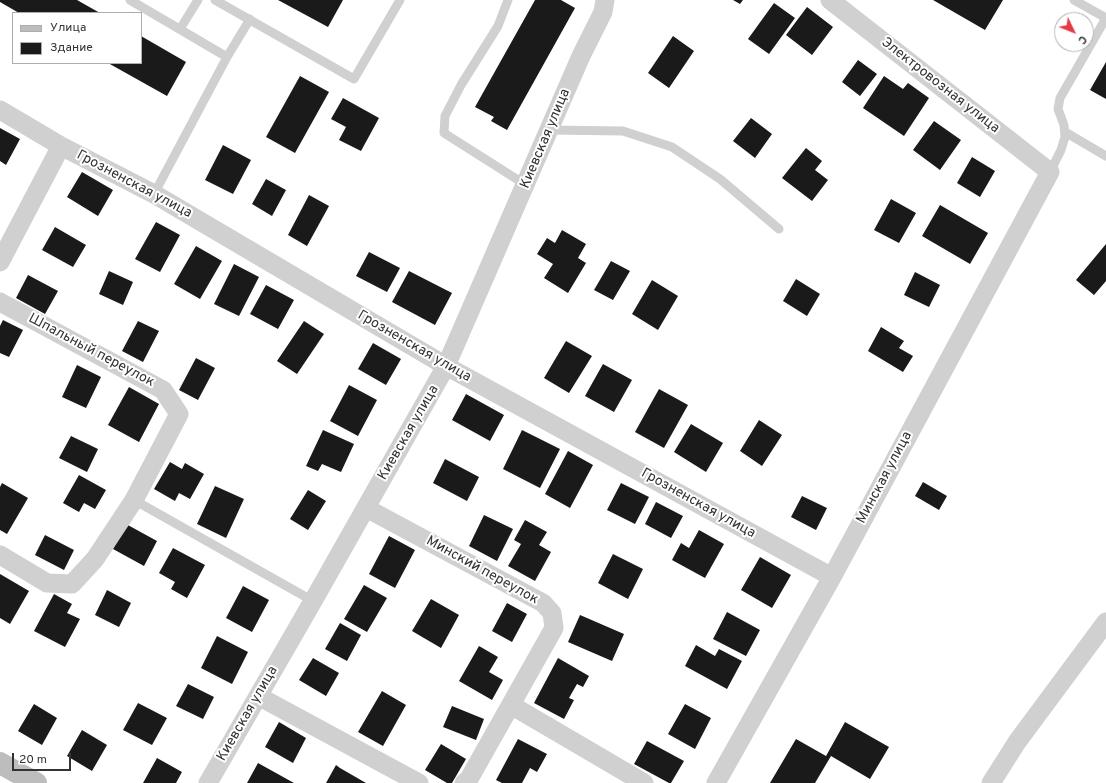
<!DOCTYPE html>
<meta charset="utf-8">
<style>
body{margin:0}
#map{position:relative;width:1106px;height:783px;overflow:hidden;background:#fff;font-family:Overpass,sans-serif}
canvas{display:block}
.legend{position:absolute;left:12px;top:12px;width:130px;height:52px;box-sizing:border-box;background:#fff;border:1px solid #adadad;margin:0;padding:5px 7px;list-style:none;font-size:12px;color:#333}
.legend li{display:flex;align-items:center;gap:8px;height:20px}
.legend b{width:20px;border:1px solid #adadad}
.north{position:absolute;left:1054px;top:12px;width:40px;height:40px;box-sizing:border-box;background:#fff;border:1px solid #adadad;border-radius:50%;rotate:133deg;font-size:11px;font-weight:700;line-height:16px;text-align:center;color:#333}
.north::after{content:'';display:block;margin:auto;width:14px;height:18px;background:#e63946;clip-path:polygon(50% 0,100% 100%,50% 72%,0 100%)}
.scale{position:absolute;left:12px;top:753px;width:59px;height:18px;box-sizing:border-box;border:2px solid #333;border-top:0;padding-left:5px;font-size:12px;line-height:14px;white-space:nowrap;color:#333;-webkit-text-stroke:3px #fff;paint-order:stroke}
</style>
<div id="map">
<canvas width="1106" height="783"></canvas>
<ul class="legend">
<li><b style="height:5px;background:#bdbdbd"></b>Улица</li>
<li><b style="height:11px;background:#1a1a1a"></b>Здание</li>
</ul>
<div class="north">С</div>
<div class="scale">20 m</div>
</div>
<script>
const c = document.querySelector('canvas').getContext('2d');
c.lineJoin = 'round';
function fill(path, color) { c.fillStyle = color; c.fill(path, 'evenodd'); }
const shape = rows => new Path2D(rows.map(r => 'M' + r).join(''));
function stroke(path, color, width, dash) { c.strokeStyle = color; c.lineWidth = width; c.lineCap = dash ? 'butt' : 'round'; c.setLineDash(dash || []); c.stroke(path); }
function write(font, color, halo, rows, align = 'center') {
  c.font = font + ' Overpass,sans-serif'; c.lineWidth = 4; c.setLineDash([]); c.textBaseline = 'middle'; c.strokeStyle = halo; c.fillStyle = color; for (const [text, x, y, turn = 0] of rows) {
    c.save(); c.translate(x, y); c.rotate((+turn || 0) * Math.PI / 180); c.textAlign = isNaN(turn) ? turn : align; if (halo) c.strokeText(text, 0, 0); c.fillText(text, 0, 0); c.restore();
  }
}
const building = shape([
 [0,0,77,0,100,13,19,13,0,2],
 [278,0,343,0,328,27],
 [535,0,561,0,575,8,507,130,491,121,494,117,475,107],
 [733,0,743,0,740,4],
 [933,0,1003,0,985,30],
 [774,3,795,18,769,54,748,39],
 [807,7,833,27,812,55,786,35],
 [141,36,186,62,167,96,108,63,141,63],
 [673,36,694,51,669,88,648,73],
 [858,60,877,74,860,96,842,82],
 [1106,62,1106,99,1090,90],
 [300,76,329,92,295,153,266,137],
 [884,76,903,89,908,83,929,98,904,136,863,108],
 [343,98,379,118,361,151,339,140,346,127,331,119],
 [751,118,772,134,755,158,733,141],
 [934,121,961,140,940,170,913,150],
 [0,128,20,139,6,165,0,161],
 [223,145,251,160,233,194,205,180],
 [806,148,822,161,815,170,828,180,812,201,782,178],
 [972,157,995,171,980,197,957,183],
 [82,172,113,190,98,216,67,197],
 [266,179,286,190,272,216,252,204],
 [309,195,329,206,307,246,288,235],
 [891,199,916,213,899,243,874,230],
 [940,205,988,233,970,264,922,236],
 [156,222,180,235,160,272,135,259],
 [55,227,86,245,73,267,42,250],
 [562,230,586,244,578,258,586,263,568,293,544,278,553,264,537,254,547,238,555,243],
 [1106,244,1106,281,1094,295,1076,280],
 [196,246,222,261,200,299,174,284],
 [369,252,400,268,387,292,356,276],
 [611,261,630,271,613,300,594,290],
 [234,264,259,277,239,316,214,304],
 [109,271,133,282,123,305,99,294],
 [409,271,452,293,435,325,392,302],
 [915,272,940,285,929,307,904,295],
 [28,275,58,291,45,314,16,298],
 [796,279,820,294,807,316,783,301],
 [652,280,678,296,658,330,632,314],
 [266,285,294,300,278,329,250,314],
 [3,320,23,330,9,357,0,353,0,326],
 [138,321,159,331,143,362,122,351],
 [304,321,324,334,297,374,277,361],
 [881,327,904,341,899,348,913,356,903,372,868,351],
 [566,341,592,356,569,393,544,378],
 [373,343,401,359,386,385,358,369],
 [196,358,215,368,198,400,179,390],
 [603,364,632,380,614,412,585,396],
 [77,365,101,377,86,408,62,397],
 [349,385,377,400,358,436,330,421],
 [129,387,159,404,139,442,108,425],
 [659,389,688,405,664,448,635,432],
 [466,394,504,415,490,441,452,420],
 [759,420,782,435,762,466,740,451],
 [691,424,723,443,706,472,674,452],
 [323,430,354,444,341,472,322,464,318,471,306,466],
 [522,430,560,449,540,488,503,469],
 [71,436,98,449,87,472,59,458],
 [568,451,593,465,570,508,545,494],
 [445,459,479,477,467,501,433,483],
 [170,462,182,469,185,463,204,474,190,499,179,493,175,501,154,489],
 [79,475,106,490,95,509,84,503,79,512,63,503],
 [923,482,947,496,939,510,915,496],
 [2,483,28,498,7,534,0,530,0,487],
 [621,483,649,497,635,524,607,510],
 [215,486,244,499,226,538,197,524],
 [308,490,326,501,308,530,290,519],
 [802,496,827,508,816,530,791,517],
 [656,502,683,516,671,538,645,524],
 [484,515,513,529,497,561,469,546],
 [525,520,547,532,539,545,551,552,535,581,508,566,521,544,514,540],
 [126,524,157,541,144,566,113,549],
 [699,530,724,544,705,578,672,560,681,543,689,548],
 [45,535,74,550,64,570,35,555],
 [389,536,415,550,395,588,369,574],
 [173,548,205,565,187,598,171,589,175,582,159,573],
 [613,554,643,569,628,599,598,583],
 [760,557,791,575,772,608,741,590],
 [0,574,29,591,10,624,0,618],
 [364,585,387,598,367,632,344,619],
 [243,586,269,600,252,632,226,618],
 [107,590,131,603,119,627,95,615],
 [54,594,72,604,67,613,80,619,65,647,34,631],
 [431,599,459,615,441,648,412,631],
 [507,603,527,614,512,642,492,631],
 [727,612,760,630,746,656,713,639],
 [580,615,624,634,612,661,568,642],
 [340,623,361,635,347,661,325,649],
 [217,636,248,652,232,684,201,668],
 [696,645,715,656,719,649,742,661,727,689,685,666],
 [479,646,498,657,489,672,503,680,492,700,459,681],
 [313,658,339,673,326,696,299,680],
 [558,658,589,676,583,687,577,684,569,698,574,700,564,719,534,703],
 [188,684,214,697,203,719,176,706],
 [382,691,406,705,383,746,358,732],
 [138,703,167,718,152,745,123,730],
 [34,704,57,718,42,745,18,731],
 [685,704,711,718,695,749,668,734],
 [452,706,484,719,476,740,443,727],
 [279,722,306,738,293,763,265,747],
 [845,722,889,747,870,779,831,756,815,783,770,783,796,739,826,756],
 [82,730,107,745,92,771,67,756],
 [518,739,547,754,537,772,530,768,522,783,502,783,496,780],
 [647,741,684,761,671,783,669,783,634,764],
 [441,744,466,759,452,783,447,783,425,770],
 [157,758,182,772,176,783,143,783],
 [258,763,294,783,247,783],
 [336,765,340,768,366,783,326,783]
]);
const service = shape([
 [130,0,227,57],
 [215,0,354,79,400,0],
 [508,0,498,26,461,85,445,116,444,133,526,185],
 [1074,0,1106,18],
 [180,29,198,0],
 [549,130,623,131,672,147,720,179,779,229],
 [1065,132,1106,156],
 [1050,172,1061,150,1065,137,1064,125,1058,109,1060,98,1106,18],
 [154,194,227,57,250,19],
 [134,500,313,601]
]);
const minor = shape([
 [0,110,61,146,154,194,446,366,832,577],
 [0,262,61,146],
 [0,302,163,390,179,414,134,500,95,559,72,584,47,583,0,555],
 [366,508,543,603,552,613,554,628,469,779,464,783],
 [258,696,419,783],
 [511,705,644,783],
 [208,783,313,601,446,366,581,56,603,12,605,0],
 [716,783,832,577,1050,172,830,0],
 [991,783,1017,742,1106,622]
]);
const secondary = shape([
 [0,763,36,783]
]);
const streetNames = [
 ["Электровозная улица",940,86,38],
 ["Киевская улица",546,139,-67],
 ["Грозненская улица",134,185,28],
 ["Грозненская улица",414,347,30],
 ["Шпальный переулок",91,351,28],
 ["Киевская улица",409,433,-60],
 ["Минская улица",885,478,-62],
 ["Грозненская улица",698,504,29],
 ["Минский переулок",482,571,29],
 ["Киевская улица",248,714,-60]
];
fill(building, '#1a1a1a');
stroke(service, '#d0d0d0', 9);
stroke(minor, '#d0d0d0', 19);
stroke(secondary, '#bdbdbd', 22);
write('14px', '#333', '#fff', streetNames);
</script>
